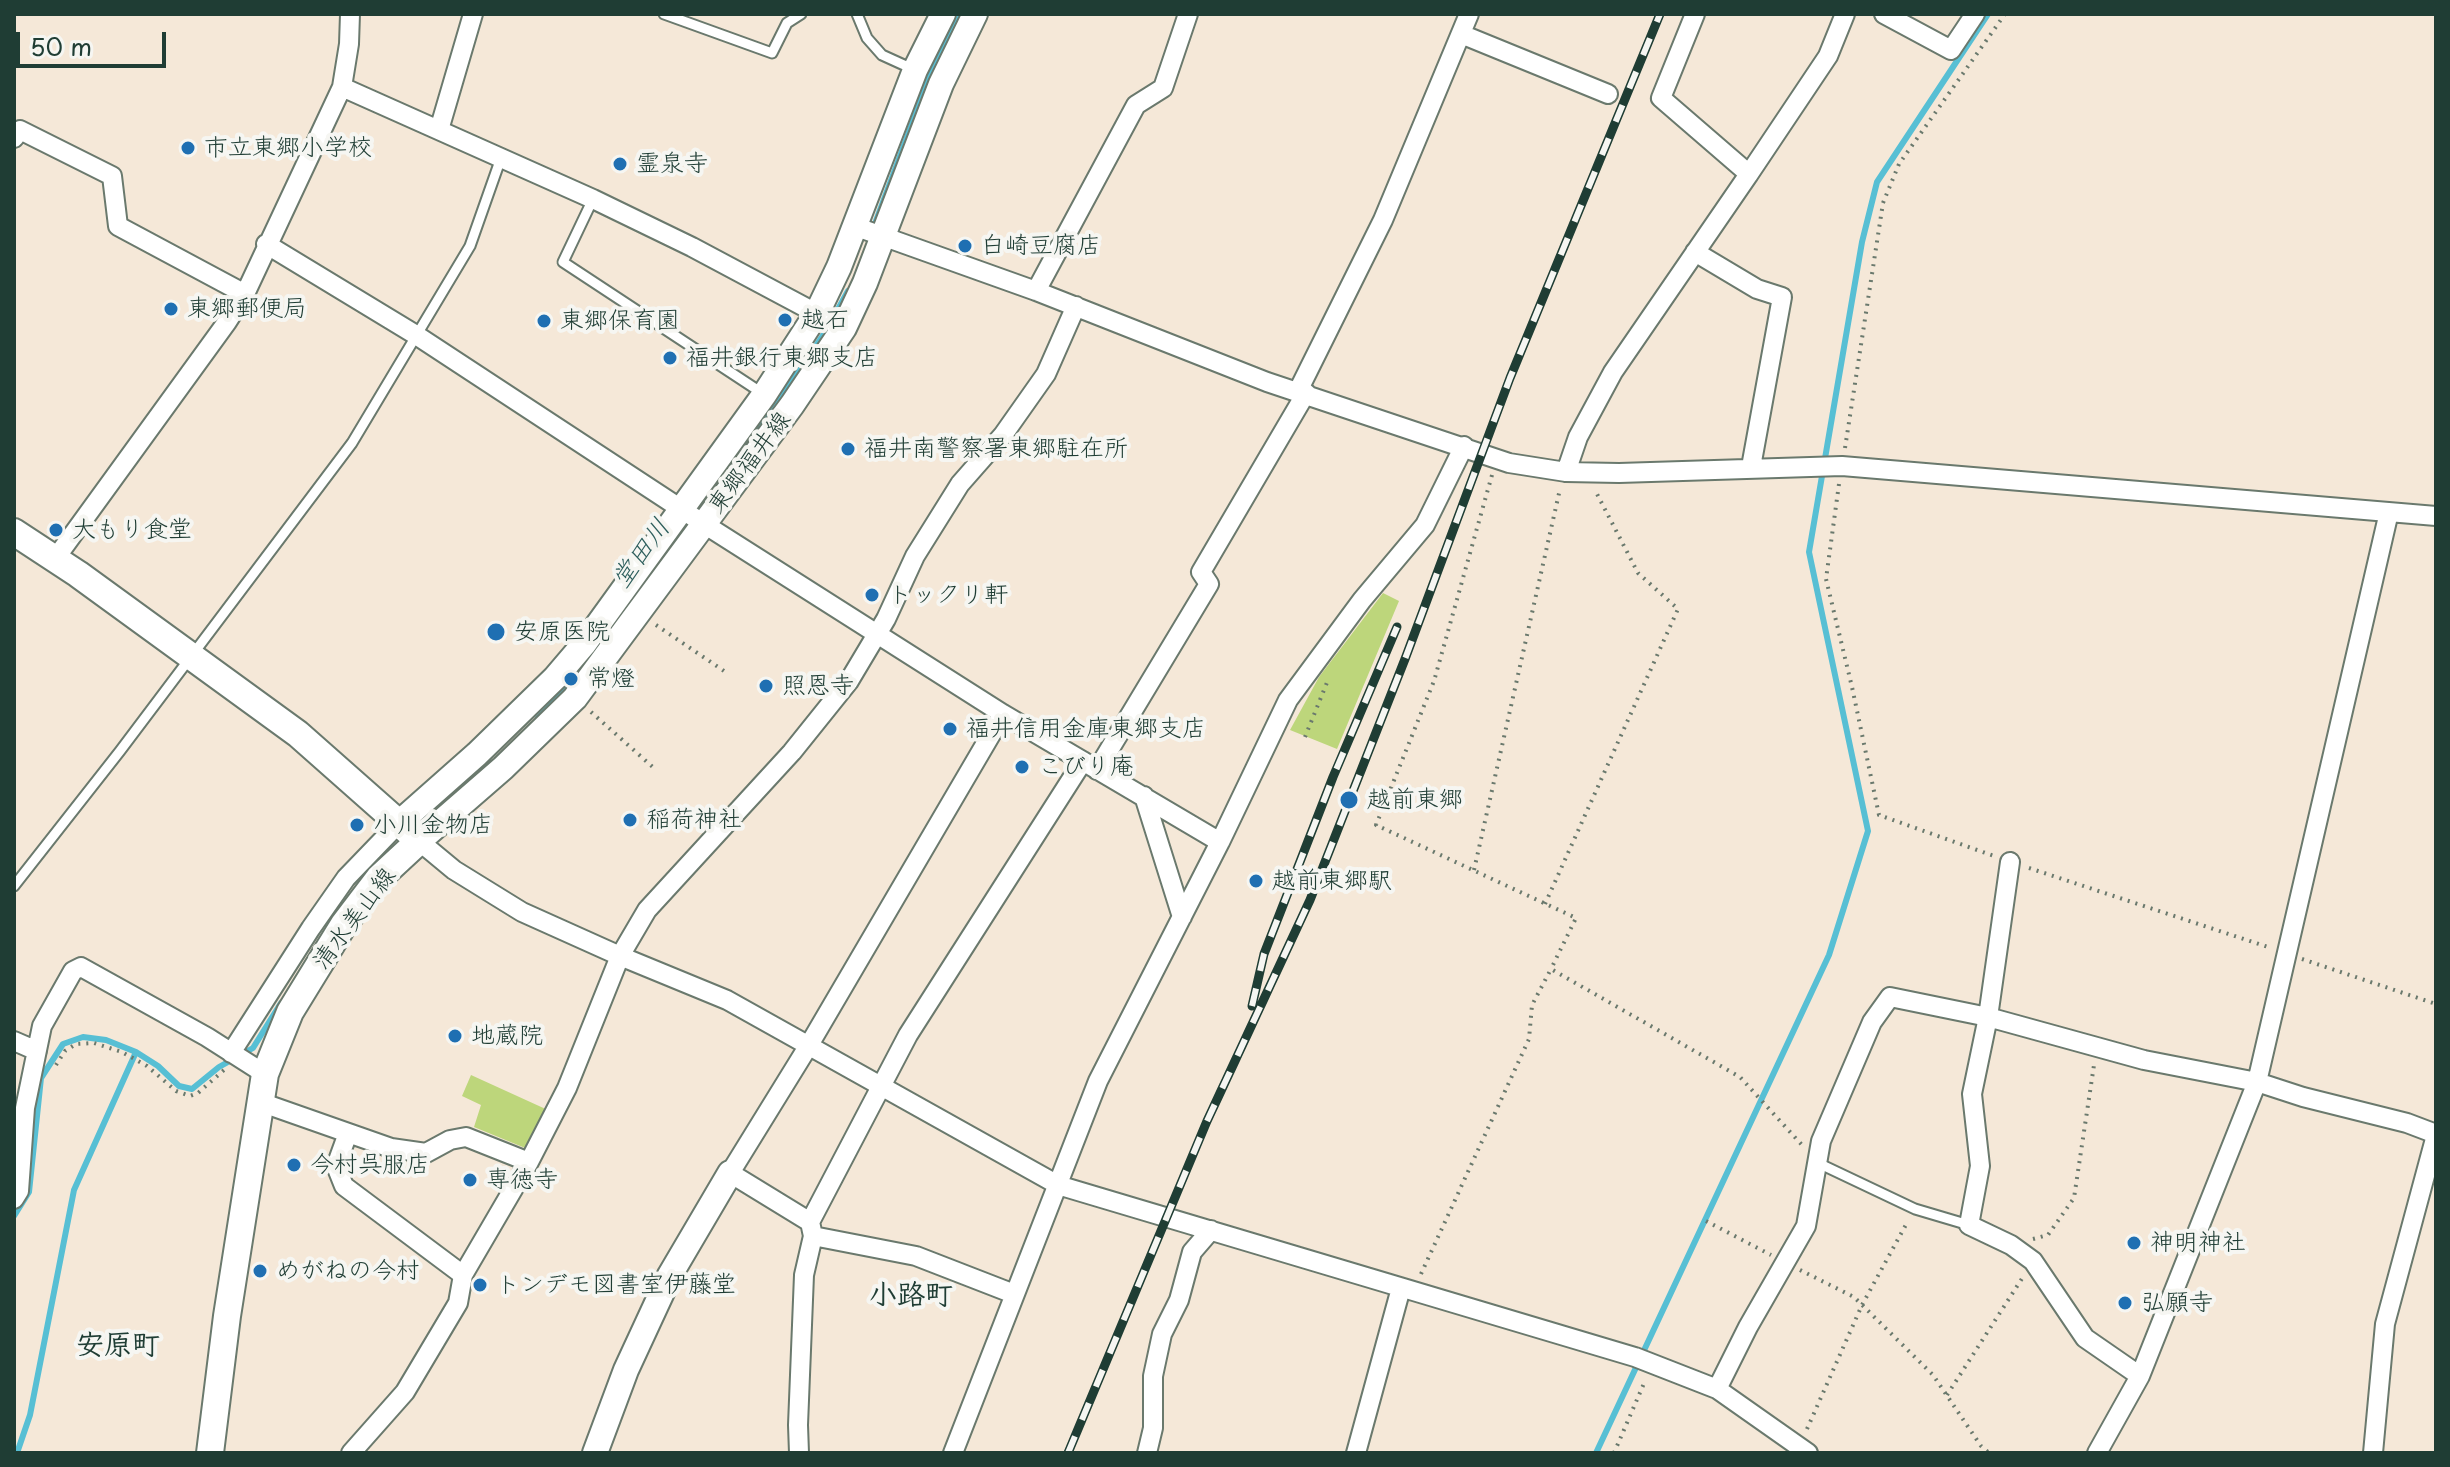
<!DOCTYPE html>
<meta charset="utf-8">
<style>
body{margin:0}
#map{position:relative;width:2450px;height:1467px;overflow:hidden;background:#f5e8d8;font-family:"Playpen Sans",sans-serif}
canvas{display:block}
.frame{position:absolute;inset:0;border:16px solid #1f3d34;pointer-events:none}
.scale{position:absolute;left:16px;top:32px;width:150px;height:36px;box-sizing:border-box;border:4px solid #1f3d34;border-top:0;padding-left:10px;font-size:24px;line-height:28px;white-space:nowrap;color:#1f3d34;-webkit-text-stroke:6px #f6f6f2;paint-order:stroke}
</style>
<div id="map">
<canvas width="2450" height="1467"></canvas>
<div class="frame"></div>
<div class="scale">50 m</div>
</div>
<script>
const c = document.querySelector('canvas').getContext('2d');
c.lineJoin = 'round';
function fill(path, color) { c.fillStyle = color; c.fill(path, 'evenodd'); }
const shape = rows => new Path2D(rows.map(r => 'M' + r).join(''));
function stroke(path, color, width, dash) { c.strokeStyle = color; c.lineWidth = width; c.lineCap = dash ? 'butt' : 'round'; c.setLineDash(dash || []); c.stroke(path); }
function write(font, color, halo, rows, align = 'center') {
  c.font = font + ' "Playpen Sans","Klee One",sans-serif'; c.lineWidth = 8; c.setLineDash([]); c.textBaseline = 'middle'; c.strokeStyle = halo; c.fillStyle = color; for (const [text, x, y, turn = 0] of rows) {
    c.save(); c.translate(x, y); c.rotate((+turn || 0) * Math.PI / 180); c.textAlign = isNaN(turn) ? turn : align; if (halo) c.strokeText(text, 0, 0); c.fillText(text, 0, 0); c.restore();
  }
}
const green = shape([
 [1383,593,1399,601,1337,749,1290,730,1319,677],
 [471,1075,550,1111,530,1150,474,1127,481,1105,462,1096]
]);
const stream = shape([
 [873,229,929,78,961,14],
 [671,549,773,410,826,331,848,291],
 [538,718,572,683],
 [14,1216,29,1192,41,1078,63,1044,83,1037,106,1040,136,1052,158,1066,179,1086,192,1089,219,1067,253,1048,281,1003],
 [17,1453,30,1415,74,1190,136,1052],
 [1596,1453,1829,955,1868,831,1809,552,1862,242,1877,182,1988,14]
]);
const path = shape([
 [1845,448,1883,203,1899,164,2005,14],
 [1492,475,1434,681,1376,825,1576,918,1551,969],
 [1839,484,1826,579,1852,687,1879,815,1994,856],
 [656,625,727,673],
 [591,712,655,769],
 [1305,737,1328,680],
 [2029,868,2271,948],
 [1474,870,1560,489],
 [1545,904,1678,609,1638,573,1596,492],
 [2302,959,2436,1004],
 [56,1065,65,1051,76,1044,94,1043,122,1052,147,1066,176,1091,190,1096,198,1093,224,1070],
 [1706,1221,1771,1255],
 [2033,1239,2048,1235,2074,1198,2094,1065],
 [1800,1270,1854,1297,1933,1375,1981,1446,1989,1453],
 [1421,1274,1529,1039,1532,1005,1551,969,1740,1077,1802,1145],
 [1947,1395,2023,1277],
 [1807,1429,1862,1305,1908,1221],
 [1614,1453,1645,1381]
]);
const lane = shape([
 [664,14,772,53,787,23,801,14],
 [857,14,867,38,882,55,915,70],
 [593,199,563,262,762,393],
 [14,886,120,751,352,443,470,246,501,158],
 [1818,1163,1915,1209,1969,1225]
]);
const street = shape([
 [1695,14,1661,98,1749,174,1828,56,1845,14],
 [1884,14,1951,50,1975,14],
 [1461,34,1608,94],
 [342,87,593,199,692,247,844,328],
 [439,130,473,14],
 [14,138,20,130,112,176,118,226,245,294],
 [854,226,1036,291,1267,382,1509,463,1566,472,1619,473,1842,466,2436,516],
 [266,244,416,335,704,524,1003,714,1220,842],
 [1695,252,1757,289,1782,297,1751,467],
 [1036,291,1136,105,1163,88,1188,14],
 [1298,391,1383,220,1469,14],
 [1566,472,1578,437,1613,372,1749,174],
 [55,559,227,322,245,294,342,87,349,44,350,14],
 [1097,770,1209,584,1201,572,1306,393],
 [1144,796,1182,917],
 [419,841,454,870,522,912,620,956,727,1000,1058,1185,1635,1357,1717,1389,1808,1453],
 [2010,862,1988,1017,1972,1094,1980,1166,1969,1225,2011,1245,2033,1261,2085,1338,2140,1376],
 [14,1041,37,1051],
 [231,1053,311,928,346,878,399,823],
 [260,1102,391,1148,426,1153,450,1140,466,1137,529,1162],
 [348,1133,336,1166,344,1186,463,1275],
 [14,1199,19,1191,25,1108,42,1026,73,971,81,967,207,1037,265,1074],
 [810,1222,730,1173,809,1045,1003,714],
 [813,1236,916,1256,1014,1294],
 [1717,1389,1748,1327,1806,1226,1821,1141,1872,1022,1890,997,1988,1017,2144,1060,2257,1082,2303,1097,2407,1123,2436,1134],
 [351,1453,405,1392,458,1303,463,1275,529,1162,567,1088,620,956,647,910,792,752,849,681,886,619,915,556,960,484,1003,435,1046,374,1076,306],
 [799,1453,798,1425,804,1275,813,1236,810,1222,908,1035,1083,761],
 [953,1453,1098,1081,1220,842,1288,700,1362,600,1425,525,1464,446],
 [1147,1453,1153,1428,1153,1376,1162,1334,1179,1300,1192,1252,1211,1230],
 [1356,1453,1401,1288],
 [2097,1453,2140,1376,2257,1082,2389,512],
 [2373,1453,2385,1324,2436,1135]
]);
const secondary = shape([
 [399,823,477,754,555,678,584,644,764,395,817,313,839,267,915,70,943,14],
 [419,841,503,768,575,698,792,405,844,328,865,283,941,84,975,14],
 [595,1453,626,1370,670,1275,730,1173]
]);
const primary = shape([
 [14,532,78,574,298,734,419,841,379,878,344,924,290,1012,265,1074,227,1316,210,1453]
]);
const rail = shape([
 [1252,1006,1264,954,1333,777,1397,627],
 [1068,1453,1207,1121,1310,900,1405,659,1510,378,1660,14]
]);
const markers = [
 [188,148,8,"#1f6fb2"],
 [620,164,8,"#1f6fb2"],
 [965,246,8,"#1f6fb2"],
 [171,309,8,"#1f6fb2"],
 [785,320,8,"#1f6fb2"],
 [544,321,8,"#1f6fb2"],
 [670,358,8,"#1f6fb2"],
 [848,449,8,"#1f6fb2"],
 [56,530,8,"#1f6fb2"],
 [872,595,8,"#1f6fb2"],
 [496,632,10,"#1f6fb2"],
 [571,679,8,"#1f6fb2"],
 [766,686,8,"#1f6fb2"],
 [950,729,8,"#1f6fb2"],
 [1022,767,8,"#1f6fb2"],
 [1349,800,10,"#1f6fb2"],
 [630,820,8,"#1f6fb2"],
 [357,825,8,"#1f6fb2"],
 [1256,881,8,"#1f6fb2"],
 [455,1036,8,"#1f6fb2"],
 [294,1165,8,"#1f6fb2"],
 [470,1180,8,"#1f6fb2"],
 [2134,1243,8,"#1f6fb2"],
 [260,1271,8,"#1f6fb2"],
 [480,1285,8,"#1f6fb2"],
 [2125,1303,8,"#1f6fb2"]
];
const poiNames = [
 ["市立東郷小学校",204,148],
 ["霊泉寺",636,164],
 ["白崎豆腐店",981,246],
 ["東郷郵便局",187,309],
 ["越石",801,320],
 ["東郷保育園",560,321],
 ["福井銀行東郷支店",686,358],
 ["福井南警察署東郷駐在所",864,449],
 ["大もり食堂",72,530],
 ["トックリ軒",888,595],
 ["安原医院",514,632],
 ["常燈",587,679],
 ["照恩寺",782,686],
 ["福井信用金庫東郷支店",966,729],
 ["こびり庵",1038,767],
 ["越前東郷",1367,800],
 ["稲荷神社",646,820],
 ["小川金物店",373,825],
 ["越前東郷駅",1272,881],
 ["地蔵院",471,1036],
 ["今村呉服店",310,1165],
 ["専徳寺",486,1180],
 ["神明神社",2150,1243],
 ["めがねの今村",276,1271],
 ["トンデモ図書室伊藤堂",496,1285],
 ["弘願寺",2141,1303]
];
const streetNames = [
 ["東郷福井線",750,463,-53],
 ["清水美山線",355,919,-53]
];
const waterNames = [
 ["堂田川",642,554,-54]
];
const quarterNames = [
 ["小路町",911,1296],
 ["安原町",118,1346]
];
fill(green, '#bdd67b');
stroke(stream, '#57bfd4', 6);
stroke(lane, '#6a796d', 13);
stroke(street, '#6a796d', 22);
stroke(secondary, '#6a796d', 28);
stroke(primary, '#6a796d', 30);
stroke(path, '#6a796d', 4, [2, 6]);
stroke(lane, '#fff', 9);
stroke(street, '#fff', 18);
stroke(secondary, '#fff', 24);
stroke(primary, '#fff', 26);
stroke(rail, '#1f3d34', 9);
stroke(rail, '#f6f6f2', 6, [18]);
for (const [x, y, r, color] of markers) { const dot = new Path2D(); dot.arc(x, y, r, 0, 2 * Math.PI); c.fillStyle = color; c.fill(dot); stroke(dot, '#f6f6f2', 3); }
write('24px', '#1f3d34', '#f6f6f2', poiNames, 'left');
write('24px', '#1f3d34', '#f6f6f2', streetNames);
write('italic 26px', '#2d5e5c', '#f6f6f2', waterNames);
write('bold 28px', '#1f3d34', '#f6f6f2', quarterNames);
</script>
